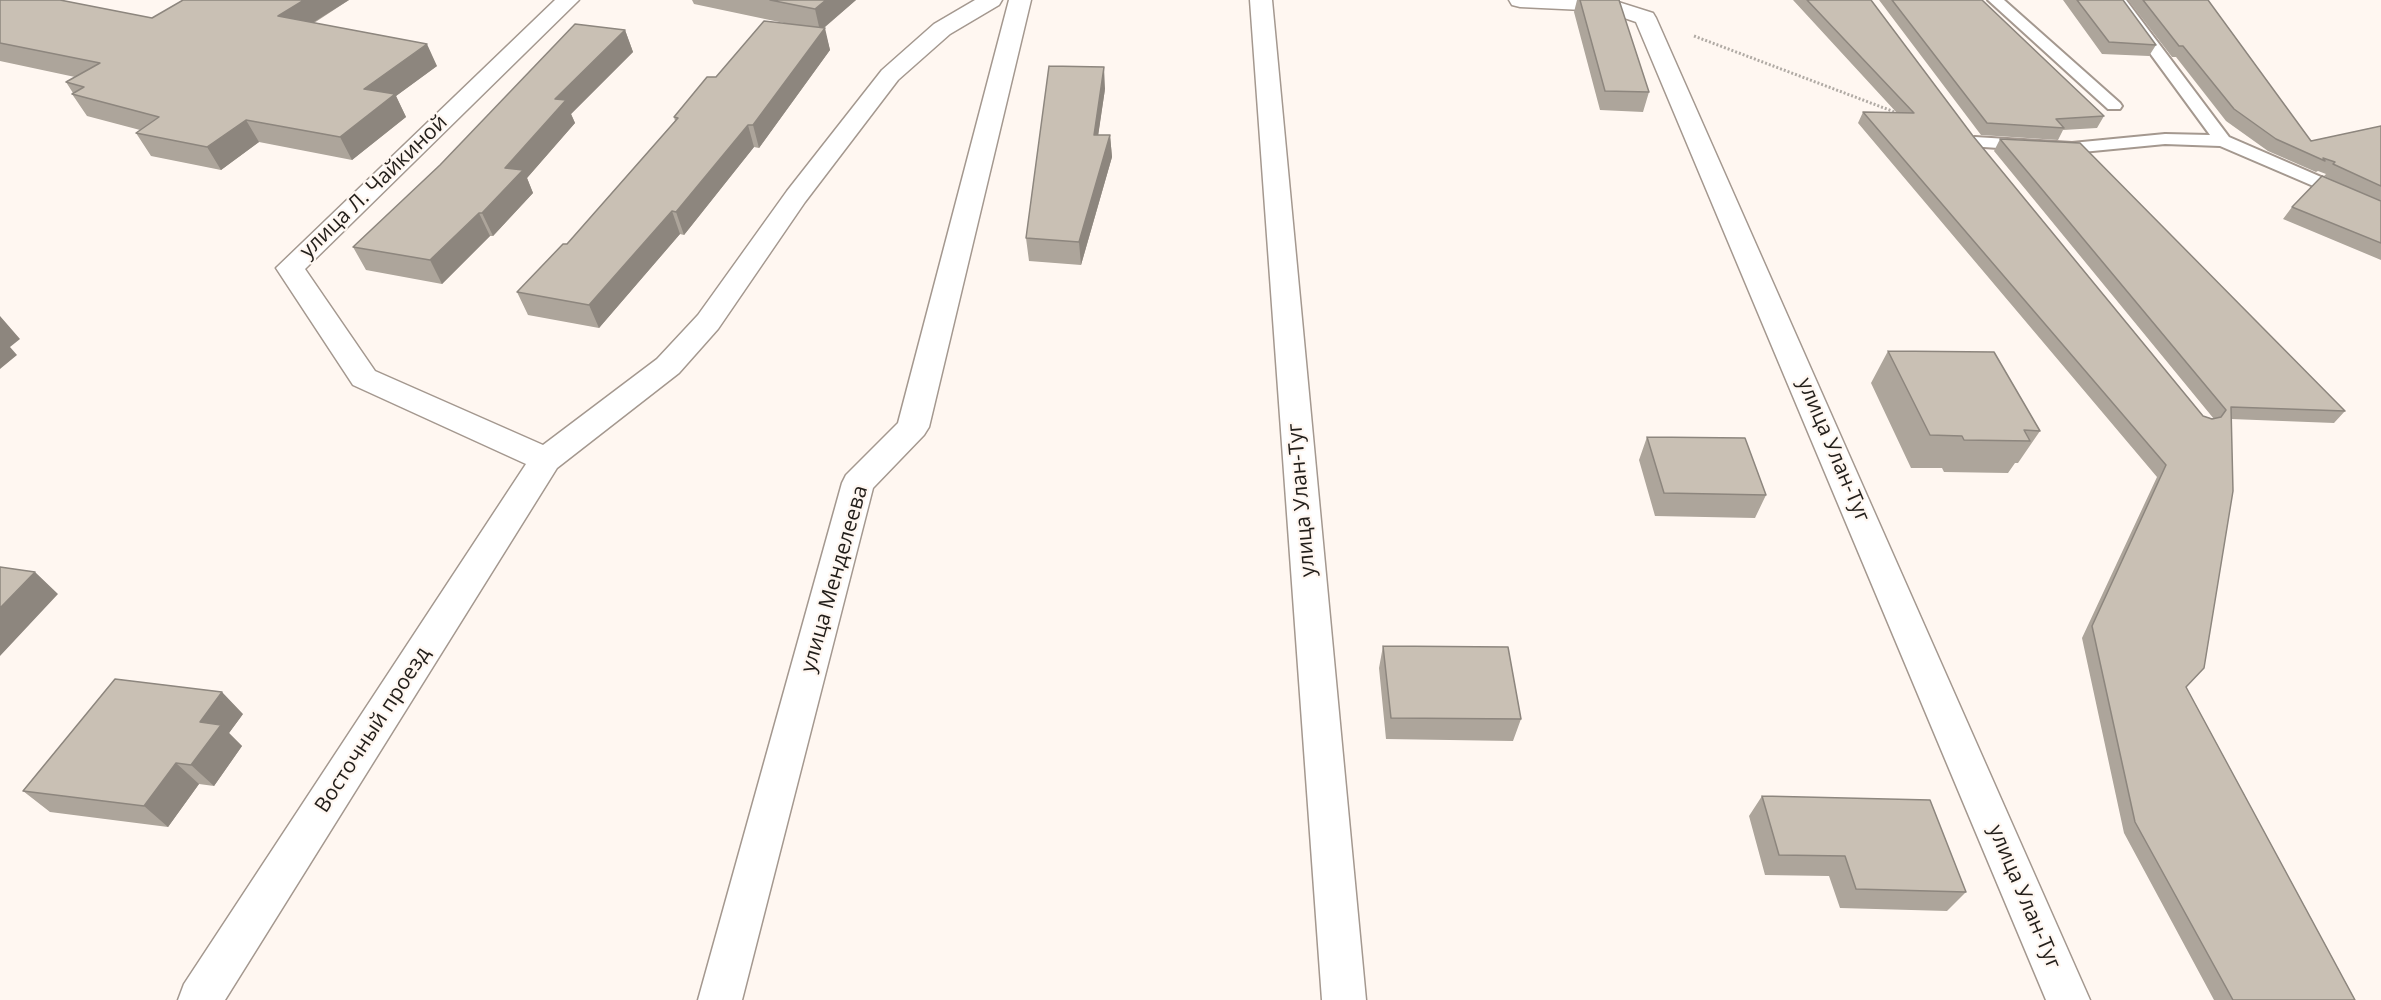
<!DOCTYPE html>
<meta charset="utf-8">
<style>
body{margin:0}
canvas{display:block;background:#fff7f1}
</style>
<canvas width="2381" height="1000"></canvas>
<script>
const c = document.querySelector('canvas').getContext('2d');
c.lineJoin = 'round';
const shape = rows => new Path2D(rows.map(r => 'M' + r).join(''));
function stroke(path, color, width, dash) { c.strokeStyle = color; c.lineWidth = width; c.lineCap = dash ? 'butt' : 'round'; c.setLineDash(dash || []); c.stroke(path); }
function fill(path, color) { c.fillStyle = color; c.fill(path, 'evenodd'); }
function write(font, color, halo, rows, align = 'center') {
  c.font = font + ' "Open Sans",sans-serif'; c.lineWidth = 4.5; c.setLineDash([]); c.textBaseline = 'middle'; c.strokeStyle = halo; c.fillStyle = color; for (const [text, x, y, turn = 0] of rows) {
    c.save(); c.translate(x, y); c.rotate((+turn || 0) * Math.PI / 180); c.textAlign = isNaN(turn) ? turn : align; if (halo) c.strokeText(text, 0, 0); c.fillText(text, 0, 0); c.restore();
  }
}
const path = shape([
 [1694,36,1900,114]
]);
const lane = shape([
 [1988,0,2004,0,2120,103,2122,106,2120,109,2108,109,1988,0],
 [2111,0,2126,0,2229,137,2381,203,2381,215,2220,146,2165,144,2072,153,1969,146,1967,142,1969,138,1975,137,2072,143,2165,134,2210,135,2111,0]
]);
const street = shape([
 [555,0,579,0,305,269,375,371,543,445,657,359,698,315,787,191,882,70,934,24,975,0,1002,0,999,5,950,34,898,80,805,202,718,329,679,373,557,468,225,1000,178,1000,184,984,526,464,353,385,276,268,555,0],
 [1009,0,1031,0,929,427,924,435,873,488,742,1000,698,1000,842,483,846,475,898,423,1009,0],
 [1250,0,1272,0,1366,1000,1322,1000,1250,0],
 [1509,0,1612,0,1653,13,1656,18,2090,1000,2046,1000,1636,22,1604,11,1520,7,1512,5,1509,0]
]);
const wall = shape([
 [0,0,152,18,349,0,314,23,437,66,396,96,406,117,352,160,259,142,221,170,151,156,136,133,140,130,87,116,72,94,73,93,66,82,75,77,0,61],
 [692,0,856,0,824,28,830,50,759,148,754,147,684,235,680,234,599,328,528,315,517,292,567,244,675,121,674,117,716,77,784,23,694,4],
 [1577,0,1619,0,1649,92,1643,112,1600,110,1574,12],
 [1793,0,1871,0,1973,136,2203,416,2214,419,1994,151,2000,139,2345,411,2334,423,2231,419,2186,687,2355,1000,2214,1000,2124,833,2082,638,2157,477,1858,123,1863,112,1897,113],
 [1879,0,1982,0,2104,116,2097,128,2063,130,2058,140,1981,135],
 [2063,0,2123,0,2156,45,2149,56,2102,54],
 [2128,0,2208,0,2311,141,2381,126,2381,260,2283,219,2292,207,2363,194,2324,176,2326,174,2318,171,2316,172,2268,151,2226,121,2176,57,2172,57],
 [625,30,633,52,571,114,575,123,527,178,533,193,493,236,490,236,442,284,366,270,353,247],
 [1105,89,1098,135,1110,135,1112,157,1081,265,1029,261,1026,238],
 [1888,351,2040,431,2018,463,2015,463,2008,473,1944,472,1942,468,1911,468,1871,383],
 [1647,437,1766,495,1755,518,1655,516,1639,460],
 [1383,646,1521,719,1513,741,1386,739,1379,668],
 [243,714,229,733,242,746,214,786,199,784,168,827,50,812,23,791],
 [1762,796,1966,892,1947,911,1840,908,1829,876,1765,875,1749,816]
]);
const shadedWall = shape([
 [304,0,349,0,290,37,278,16],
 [826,0,856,0,820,31,815,9],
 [825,28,830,50,759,148,753,125],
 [625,30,633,52,571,114,575,123,527,178,533,193,493,236,482,213,505,168,555,99],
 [427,44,437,66,396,96,406,117,352,160,340,137,364,89],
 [1104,67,1105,89,1095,157,1094,135],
 [246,120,259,142,221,170,207,147],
 [748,125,754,147,684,235,676,212],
 [1110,135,1112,157,1081,265,1079,242],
 [672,211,680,234,599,328,589,305],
 [479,213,490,236,442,284,430,260],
 [0,316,20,339,10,347,17,355,0,369],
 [35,572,58,594,0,656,0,608],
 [222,692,243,714,229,733,242,746,214,786,191,765,200,722],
 [176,763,199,784,168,827,144,806]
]);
const building = shape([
 [0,0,60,0,152,18,183,0,304,0,278,16,427,44,364,89,395,94,340,137,246,120,207,147,136,133,159,117,72,94,84,87,66,82,100,63,0,43,0,0],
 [770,0,826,0,815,9,770,0],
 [1580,0,1619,0,1649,92,1605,91,1580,0],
 [1807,0,1871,0,1973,136,2203,416,2212,419,2221,417,2226,410,2000,139,2080,143,2345,411,2231,407,2233,491,2204,668,2186,687,2355,1000,2233,1000,2135,822,2092,626,2166,465,1863,112,1914,113,1807,0],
 [1892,0,1982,0,2104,116,2056,119,2064,128,1987,123,1892,0],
 [2077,0,2123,0,2156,45,2109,42,2077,0],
 [2143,0,2208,0,2311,141,2381,126,2381,186,2333,164,2335,162,2323,158,2325,161,2276,139,2234,109,2183,46,2179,46,2143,0],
 [764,21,825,28,753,125,748,125,676,212,672,211,589,305,517,292,563,244,567,244,678,118,674,117,707,77,716,77,764,21],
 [575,24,625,30,555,99,566,100,505,168,523,170,482,213,479,213,430,260,353,247,440,165,575,24],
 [1049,66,1104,67,1094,135,1110,135,1079,242,1026,238,1049,66],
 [2322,176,2381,201,2381,243,2292,207,2322,176],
 [1888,351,1994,352,2040,431,2024,430,2030,441,1964,440,1962,436,1930,435,1888,351],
 [1647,437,1745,438,1766,495,1664,493,1647,437],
 [0,567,35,572,0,608,0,567],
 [1383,646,1508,647,1521,719,1391,718,1383,646],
 [115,679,222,692,200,722,221,725,191,765,176,763,144,806,23,791,115,679],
 [1762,796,1930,800,1966,892,1856,889,1845,856,1779,855,1762,796]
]);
const streetNames = [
 ["улица Л. Чайкиной",374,187,-44],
 ["улица Улан-Туг",1833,450,67],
 ["улица Улан-Туг",1302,500,-95],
 ["улица Менделеева",835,579,-74],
 ["Восточный проезд",373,730,-57],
 ["улица Улан-Туг",2024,897,67]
];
stroke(lane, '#a4988f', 4);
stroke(street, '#a4988f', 3);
stroke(path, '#b1aba5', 3, [2, 2]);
fill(lane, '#fff');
fill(street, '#fff');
fill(wall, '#ada59b');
fill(shadedWall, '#8d867e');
fill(building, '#c9c0b4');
stroke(building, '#8d867e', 1.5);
write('21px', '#221e1a', '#fff7f1', streetNames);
</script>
